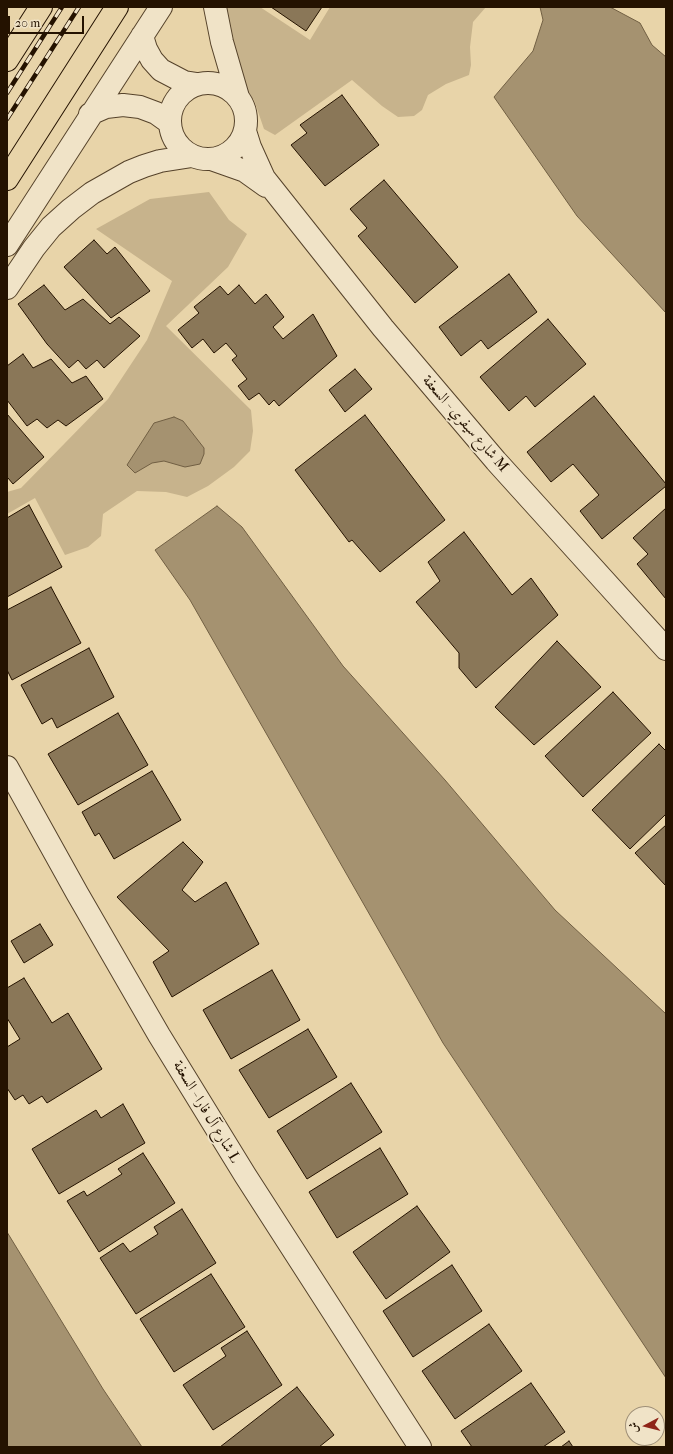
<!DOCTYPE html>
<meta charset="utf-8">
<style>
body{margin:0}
#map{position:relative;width:673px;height:1454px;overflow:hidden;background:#e8d4a9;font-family:"IM FELL French Canon",Amiri,serif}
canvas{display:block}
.frame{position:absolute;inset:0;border:8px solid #241200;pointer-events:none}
.north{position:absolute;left:625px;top:1406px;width:40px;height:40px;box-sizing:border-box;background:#f0e3c7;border:1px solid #9e8f77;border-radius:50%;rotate:263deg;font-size:11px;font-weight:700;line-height:16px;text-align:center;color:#241200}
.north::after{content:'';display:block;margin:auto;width:14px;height:18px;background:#8f2418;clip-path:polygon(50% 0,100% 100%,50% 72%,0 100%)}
.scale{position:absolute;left:8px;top:16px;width:76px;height:18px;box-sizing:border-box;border:2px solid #241200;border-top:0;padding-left:5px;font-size:12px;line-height:14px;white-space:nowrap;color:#241200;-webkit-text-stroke:3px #f0e3c7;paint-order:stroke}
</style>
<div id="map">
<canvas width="673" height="1454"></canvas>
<div class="frame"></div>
<div class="north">ش</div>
<div class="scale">20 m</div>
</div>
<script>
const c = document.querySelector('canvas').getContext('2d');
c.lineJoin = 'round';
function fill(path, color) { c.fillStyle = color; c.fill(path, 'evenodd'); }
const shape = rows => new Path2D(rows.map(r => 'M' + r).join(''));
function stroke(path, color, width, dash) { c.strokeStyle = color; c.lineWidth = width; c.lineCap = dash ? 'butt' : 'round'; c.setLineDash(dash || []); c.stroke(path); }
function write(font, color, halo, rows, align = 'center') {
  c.font = font + ' "IM FELL French Canon",Amiri,serif'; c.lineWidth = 3.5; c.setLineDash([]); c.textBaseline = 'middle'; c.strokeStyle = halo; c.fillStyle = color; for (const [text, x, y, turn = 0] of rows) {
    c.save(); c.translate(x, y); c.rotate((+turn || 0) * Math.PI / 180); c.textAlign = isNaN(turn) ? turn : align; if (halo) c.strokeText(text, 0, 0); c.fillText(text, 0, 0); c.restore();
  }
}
const green = shape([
 [226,7,260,7,310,40,330,7,486,7,473,22,470,47,471,65,469,75,446,84,428,95,422,110,414,116,398,117,382,106,352,80,275,135,264,129,254,100,230,70],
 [209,192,229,220,247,234,228,267,166,326,251,410,253,431,250,451,234,467,208,486,187,497,166,492,137,491,103,514,101,536,88,547,65,555,35,498,7,514,7,492,21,488,108,399,147,340,172,281,96,229,150,199]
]);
const water = shape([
 [540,7,610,7,640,23,652,45,666,57,666,313,577,216,494,97,533,51,543,20,540,7],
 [174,417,183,421,204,448,204,454,200,464,185,467,164,461,152,463,135,473,127,465,154,423,174,417],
 [217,506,242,527,343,666,445,780,555,910,666,1014,666,1378,443,1043,190,600,155,550,217,506],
 [7,1232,103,1389,142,1447,7,1447,7,1232]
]);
const building = shape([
 [271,7,322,7,306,31,271,7],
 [342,95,379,145,325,186,291,145,307,133,300,125,342,95],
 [384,180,458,267,415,303,358,236,367,228,350,209,384,180],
 [94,240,107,254,115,247,150,291,111,318,64,267,94,240],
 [509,274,537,312,488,349,481,340,461,356,439,327,509,274],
 [44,285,65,310,83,299,110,324,119,317,140,336,104,368,97,360,86,369,78,360,69,368,47,344,18,304,44,285],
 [239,285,255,304,266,294,284,317,273,327,283,339,313,314,337,356,279,406,274,400,269,405,259,393,249,400,238,386,247,379,232,360,237,356,226,343,214,353,203,339,192,348,178,330,199,313,194,307,220,286,228,295,239,285],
 [548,319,586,364,535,407,526,396,509,411,480,377,548,319],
 [23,354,33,368,51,359,72,383,86,376,103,399,66,426,58,420,47,428,37,419,27,426,7,400,7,366,23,354],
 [355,369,372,389,345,412,329,390,355,369],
 [594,396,666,484,666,486,602,539,580,511,599,495,573,464,551,482,527,452,594,396],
 [7,414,44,457,13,484,8,478,7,479,7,414],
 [365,415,445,520,380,572,352,540,349,542,295,470,365,415],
 [29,505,62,567,7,597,7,518,29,505],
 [666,508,666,599,637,564,648,554,633,538,666,508],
 [464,532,512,595,531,578,558,615,476,688,459,668,459,653,416,602,440,581,428,562,464,532],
 [51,587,81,643,12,680,7,670,7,610,51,587],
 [557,641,601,687,534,745,495,707,557,641],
 [89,648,114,697,57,728,52,718,42,724,21,685,89,648],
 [613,692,651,733,583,797,545,756,613,692],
 [118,713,148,765,78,805,48,754,118,713],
 [659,744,666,751,666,814,630,849,592,810,659,744],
 [152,771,181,820,114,859,99,833,95,836,82,812,152,771],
 [666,825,666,886,635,853,666,825],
 [183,842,203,862,182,890,195,902,226,882,259,944,172,997,153,962,169,951,117,897,183,842],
 [40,924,53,945,24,963,11,941,40,924],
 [272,970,300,1020,231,1059,203,1010,272,970],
 [24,978,52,1023,68,1013,102,1069,47,1103,42,1096,29,1104,23,1095,15,1100,7,1088,7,1047,20,1039,7,1018,7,988,24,978],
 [308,1029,337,1077,269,1118,239,1070,308,1029],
 [351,1083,382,1132,307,1179,277,1131,351,1083],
 [123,1104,145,1143,59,1194,32,1149,96,1110,101,1118,123,1104],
 [380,1148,408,1194,337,1238,309,1192,380,1148],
 [143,1153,175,1203,99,1252,67,1201,84,1191,87,1196,122,1174,118,1169,143,1153],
 [417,1206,450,1252,386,1299,353,1252,417,1206],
 [182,1209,216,1263,136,1314,100,1258,123,1243,130,1252,158,1234,154,1227,182,1209],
 [452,1265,482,1311,413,1357,383,1311,452,1265],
 [211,1274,245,1327,174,1372,140,1319,211,1274],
 [489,1324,522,1371,455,1419,422,1371,489,1324],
 [247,1331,282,1385,213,1430,183,1385,226,1356,221,1348,247,1331],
 [531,1383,565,1432,543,1447,472,1447,461,1431,531,1383],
 [297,1387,334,1435,319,1447,220,1447,297,1387],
 [569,1441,573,1447,561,1447,569,1441]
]);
const minor = shape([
 [215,7,222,42,238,97],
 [142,36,146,49,152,60,161,70,184,82,197,84],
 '170 121a38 38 0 1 1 76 0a38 38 0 1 1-76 0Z',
 [90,114,106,107,123,105,140,107,156,113,170,123],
 [245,131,250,147,264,178,383,328,496,461,666,649],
 [211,159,245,171,266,186],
 [7,245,161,7],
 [7,288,34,248,51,227,71,209,92,193,129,172,144,166,160,161,192,156],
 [7,767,77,893,159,1035,245,1175,420,1447]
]);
const major = shape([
 [7,60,41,7],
 [7,179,117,7]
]);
const rail = shape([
 [7,93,62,7],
 [7,119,79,7]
]);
const streetNames = [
 ["شارع سيفري - السعفة M",465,424,49],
 ["شارع آل فارا - السعفة L",206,1112,59]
];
fill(green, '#c7b38c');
fill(water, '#a59270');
stroke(water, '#715f43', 1);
fill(building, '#8a7758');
stroke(building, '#241200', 1);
stroke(minor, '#55422a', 24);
stroke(major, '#241200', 24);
stroke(minor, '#f0e3c7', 22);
stroke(major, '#e8d4a9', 22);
stroke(rail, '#241200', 4.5);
stroke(rail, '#f0e3c7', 3, [9]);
write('15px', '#241200', '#f0e3c7', streetNames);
</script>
